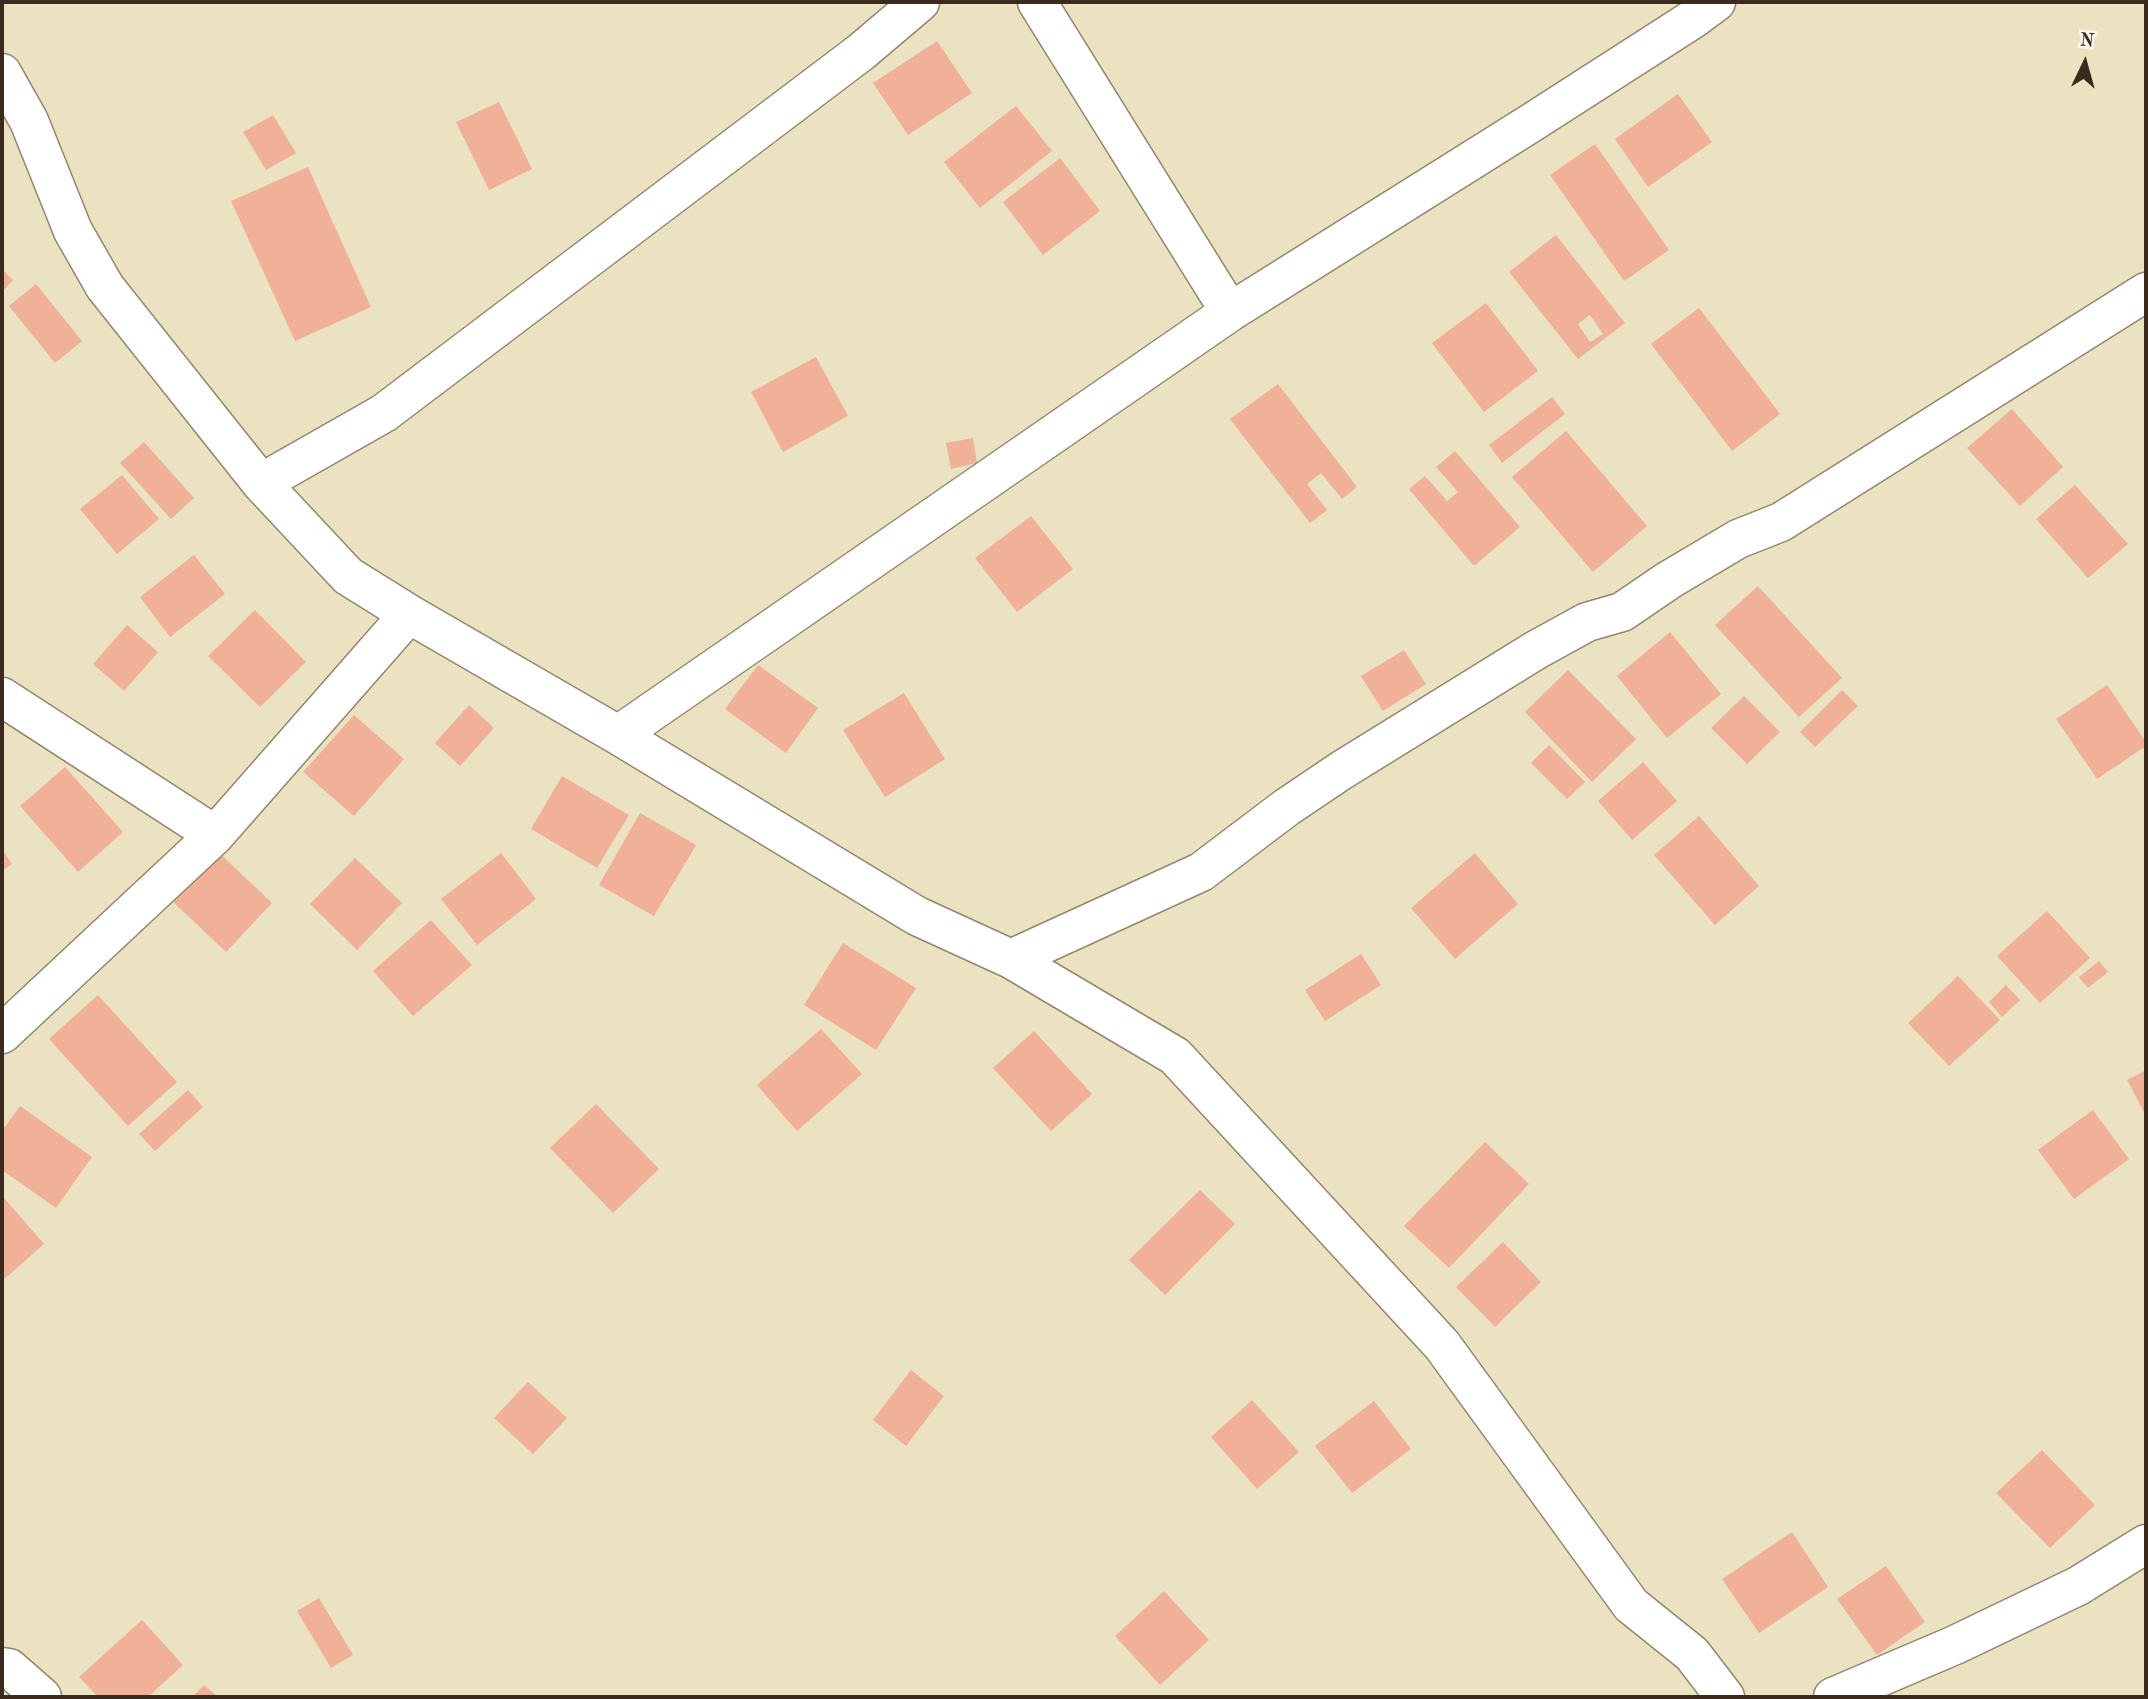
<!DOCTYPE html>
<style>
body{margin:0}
#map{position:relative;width:2148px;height:1699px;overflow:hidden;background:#eae2c0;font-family:"Old Standard TT",serif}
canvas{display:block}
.frame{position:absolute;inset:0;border:4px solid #3b2a1e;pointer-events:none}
.north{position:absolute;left:2050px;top:28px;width:70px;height:70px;-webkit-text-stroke:5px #fbf7ec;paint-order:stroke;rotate:5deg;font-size:19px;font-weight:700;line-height:28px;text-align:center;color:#3b2a1e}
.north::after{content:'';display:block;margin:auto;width:24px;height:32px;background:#3b2a1e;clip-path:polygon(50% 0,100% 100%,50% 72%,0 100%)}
</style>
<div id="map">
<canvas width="2148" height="1699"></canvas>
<div class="frame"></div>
<div class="north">N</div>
</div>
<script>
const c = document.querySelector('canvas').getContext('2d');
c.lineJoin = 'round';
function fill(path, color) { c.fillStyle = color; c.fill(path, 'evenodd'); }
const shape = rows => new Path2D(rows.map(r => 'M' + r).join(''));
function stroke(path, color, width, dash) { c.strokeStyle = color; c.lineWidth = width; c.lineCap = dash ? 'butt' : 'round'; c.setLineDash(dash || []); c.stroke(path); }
const building = shape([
 [937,41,972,93,908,135,873,83],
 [1678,94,1712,142,1648,187,1615,139],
 [499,102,532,169,489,190,456,122],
 [1016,106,1052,151,980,208,944,162],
 [273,115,296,153,266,170,243,132],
 [1595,144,1669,250,1624,281,1550,175],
 [1060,158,1100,211,1043,255,1003,202],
 [308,167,371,307,295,341,231,201],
 [1556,235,1625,323,1578,359,1509,272],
 [1590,315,1603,334,1590,342,1578,324],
 [2,269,13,280,2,292],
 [36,284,82,341,55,363,9,306],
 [1486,303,1538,371,1484,412,1432,343],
 [1699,308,1780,414,1732,451,1651,344],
 [816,357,848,416,783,452,751,392],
 [1278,384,1357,487,1342,499,1321,473,1307,484,1327,510,1310,523,1230,419],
 [1552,397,1565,414,1502,463,1489,445],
 [2012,409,2063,467,2020,506,1967,448],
 [1566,431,1647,526,1593,572,1512,477],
 [973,438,977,463,951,469,946,443],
 [144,442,194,498,171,519,120,463],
 [1455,451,1520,527,1474,566,1409,489,1425,476,1447,501,1458,492,1436,467],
 [122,475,159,519,117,554,80,509],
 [2075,485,2128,544,2088,578,2036,519],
 [1031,516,1073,569,1017,612,975,558],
 [194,555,225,594,170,637,140,597],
 [1758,586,1842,678,1799,717,1715,625],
 [255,610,306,662,260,707,208,656],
 [127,625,158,652,124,691,93,664],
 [1670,632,1721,694,1667,738,1617,676],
 [1404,650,1426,684,1383,711,1361,676],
 [758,665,818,708,786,753,725,709],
 [1568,670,1636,739,1592,782,1525,712],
 [2107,685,2146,742,2146,746,2097,779,2056,719],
 [1842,690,1858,706,1815,747,1800,732],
 [904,693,945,759,885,797,843,730],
 [1744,696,1780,732,1747,764,1711,728],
 [469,705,494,728,460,766,435,743],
 [354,715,404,759,354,816,303,772],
 [1549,745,1585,782,1567,799,1531,763],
 [1643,762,1677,801,1632,840,1598,801],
 [65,767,123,832,78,872,20,806],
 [562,776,629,815,597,868,531,829],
 [640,813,696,845,654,916,599,885],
 [1699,816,1759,886,1715,925,1654,855],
 [214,848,272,903,226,952,168,897],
 [2,849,12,864,2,871],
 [501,853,536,899,477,945,441,899],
 [1475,853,1518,904,1455,959,1411,908],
 [355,858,402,903,357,950,310,904],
 [2047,911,2090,958,2040,1003,1997,956],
 [431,920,472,965,413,1016,373,971],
 [843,943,916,988,876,1050,804,1005],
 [1361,954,1381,985,1325,1021,1305,990],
 [2099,961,2108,972,2088,988,2079,977],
 [1958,976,2000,1020,1949,1066,1908,1023],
 [2006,985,2020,1000,2002,1017,1989,1002],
 [98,995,177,1082,128,1126,49,1039],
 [821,1029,862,1074,797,1131,757,1085],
 [1034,1031,1092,1094,1051,1131,993,1068],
 [2146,1070,2146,1116,2127,1080],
 [188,1090,203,1107,155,1151,139,1134],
 [596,1104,659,1169,613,1213,550,1148],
 [20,1106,92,1157,56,1208,2,1170,2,1131],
 [2093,1110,2129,1159,2074,1199,2038,1150],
 [1485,1142,1529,1184,1449,1268,1404,1226],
 [1200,1190,1235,1224,1165,1295,1129,1260],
 [5,1199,44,1244,2,1281,2,1202],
 [1503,1242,1541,1282,1495,1327,1456,1287],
 [911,1370,944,1396,906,1446,873,1420],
 [528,1382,567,1418,533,1454,494,1418],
 [1252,1400,1299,1452,1257,1489,1211,1437],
 [1374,1401,1411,1449,1352,1493,1315,1446],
 [2042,1450,2095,1505,2050,1548,1996,1493],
 [1792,1532,1828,1587,1759,1633,1722,1579],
 [1886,1566,1925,1622,1877,1655,1837,1599],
 [1164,1591,1209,1640,1160,1685,1115,1636],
 [319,1598,353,1655,331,1668,297,1611],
 [142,1620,183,1665,148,1697,98,1697,79,1677],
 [204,1685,218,1697,192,1697]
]);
const minor = shape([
 [1037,2,1230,312],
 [2,73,29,121,73,231,105,287,261,483,348,576,409,614,618,735,917,916,1011,959,1175,1056,1442,1345,1631,1605,1692,1654,1725,1697],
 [261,483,384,413,861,52,920,2],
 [2,697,215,835],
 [618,735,1230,312,1531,123,1693,19,1716,2],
 [1011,959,1201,872,1287,807,1342,770,1536,650,1587,622,1622,612,1669,580,1738,539,1781,522,2146,292],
 [2,1034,215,835,409,614],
 [2,1667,9,1668,42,1697],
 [1833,1697,1955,1645,2078,1586,2146,1544]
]);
fill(building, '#f0b198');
stroke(minor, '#92866f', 41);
stroke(minor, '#fff', 38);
</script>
